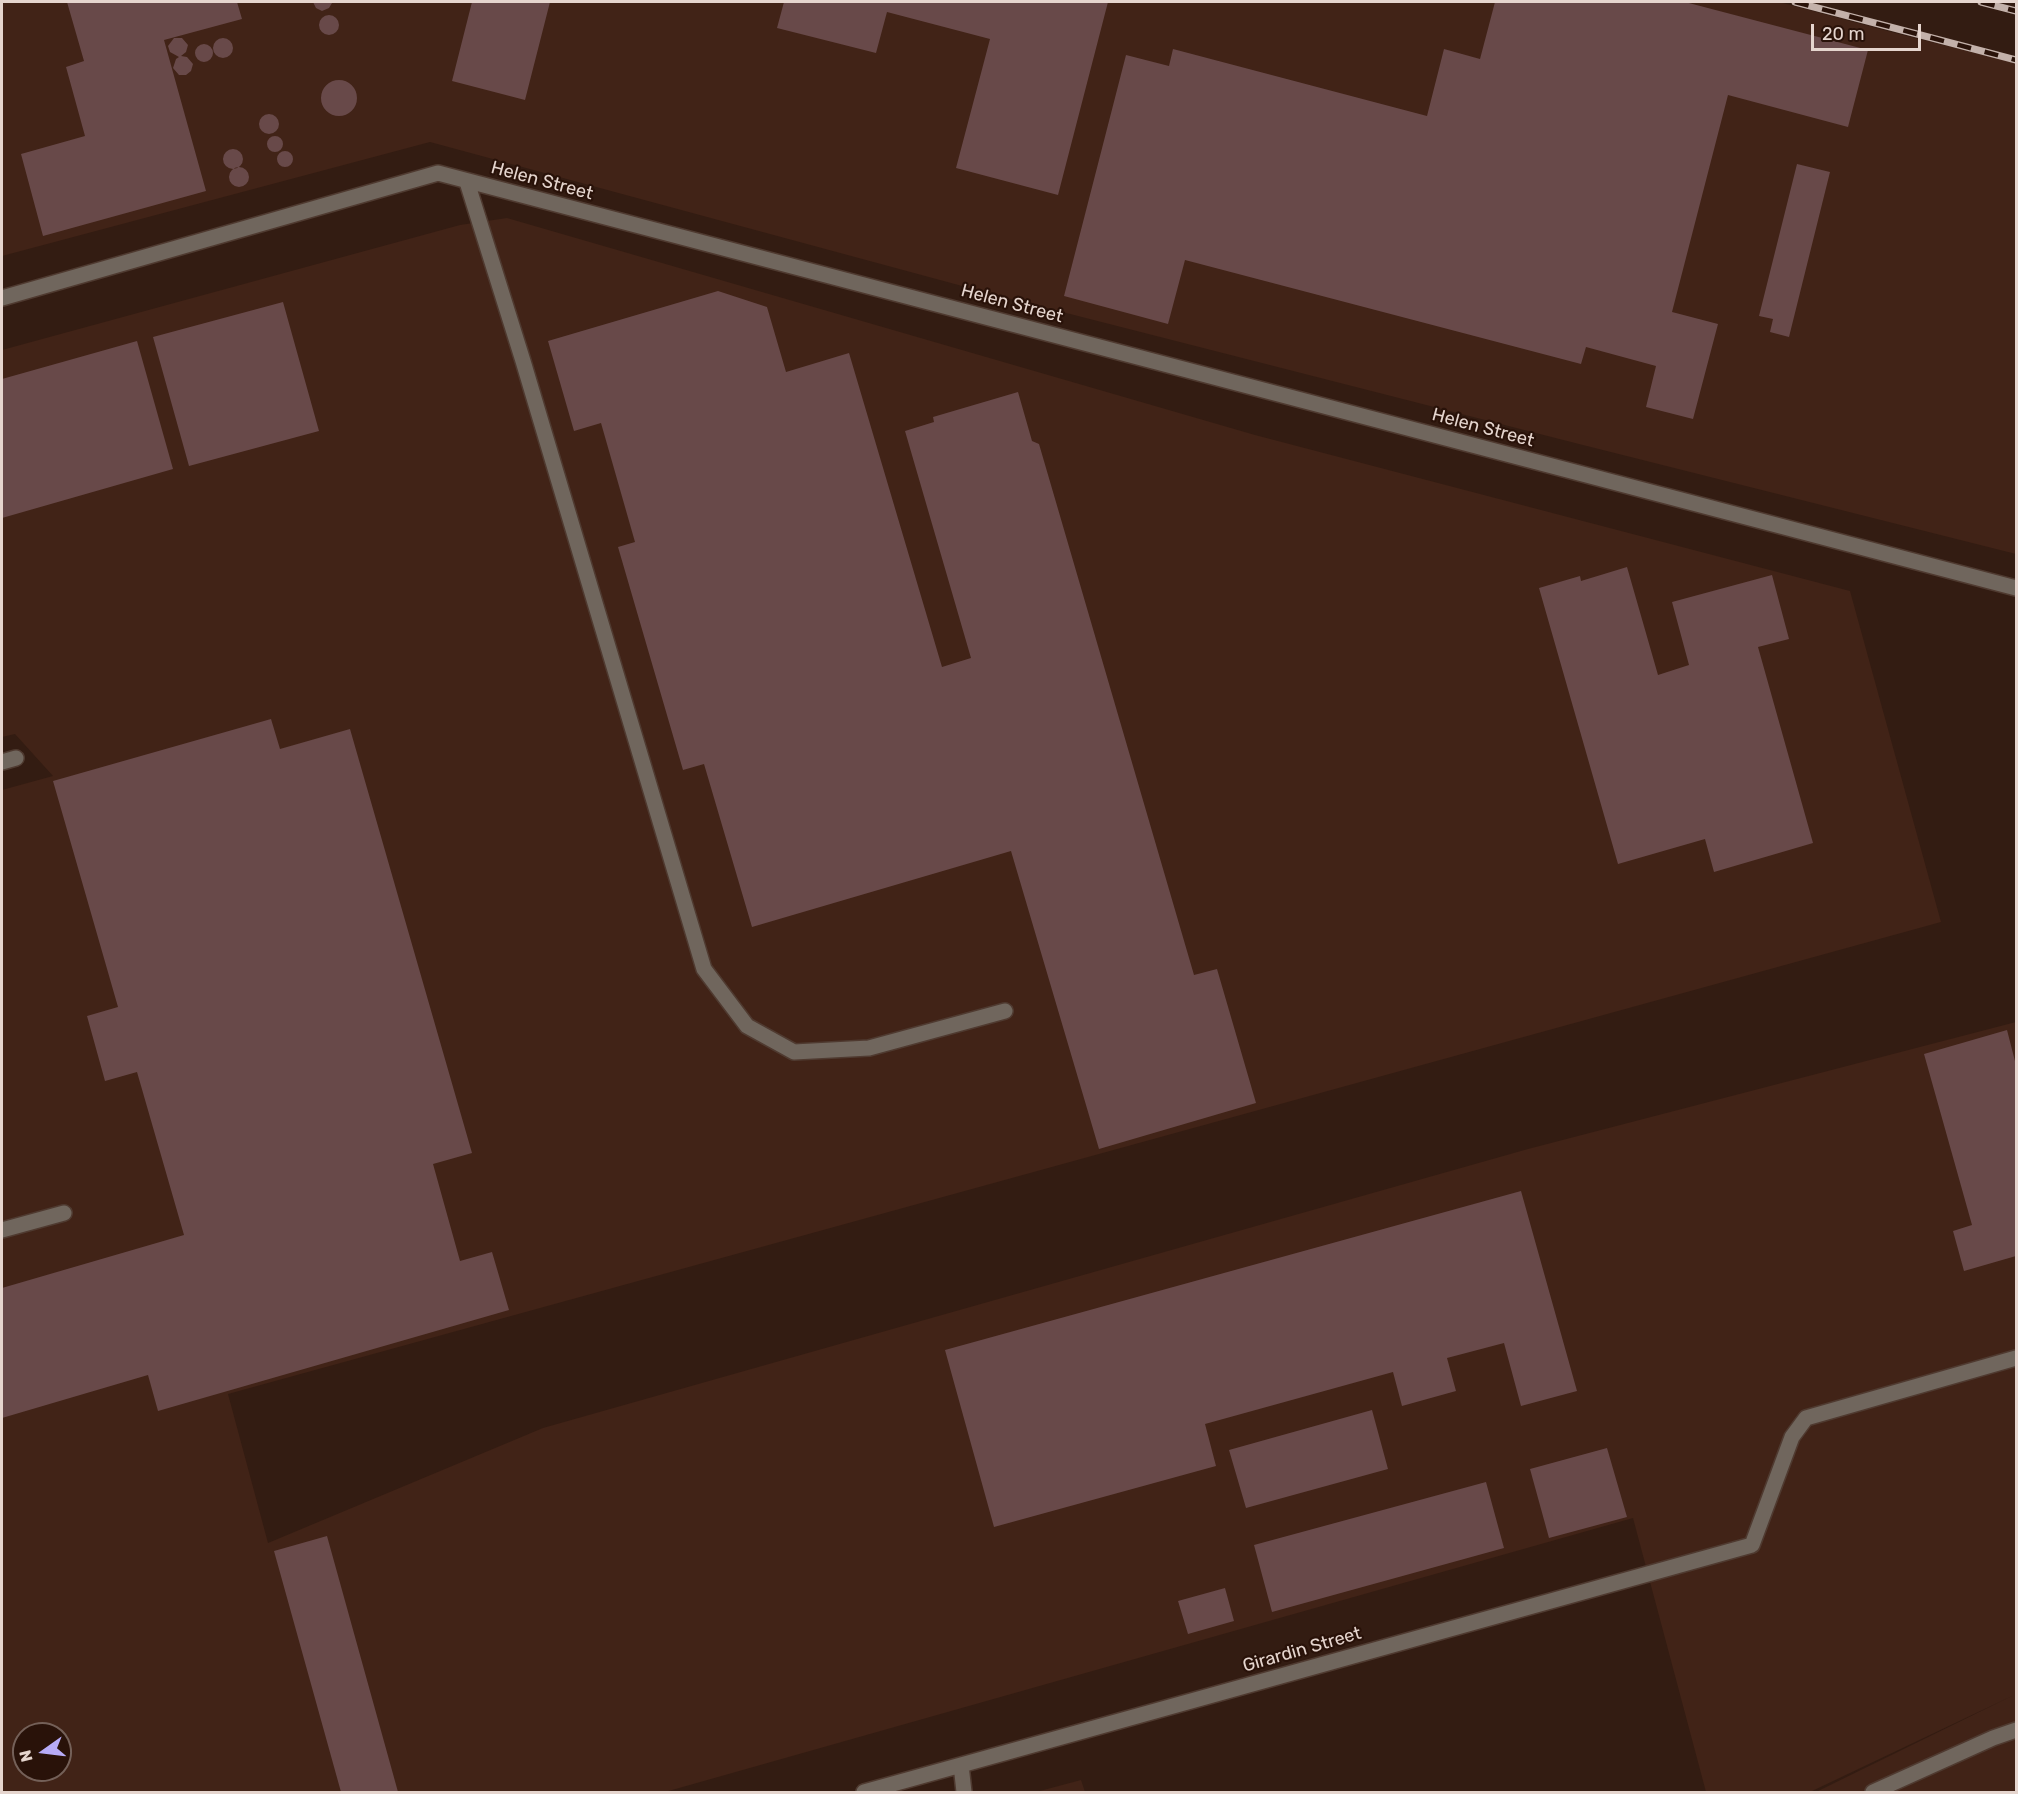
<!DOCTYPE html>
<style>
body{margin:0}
#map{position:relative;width:2018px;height:1794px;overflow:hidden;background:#331c12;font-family:Rubik,sans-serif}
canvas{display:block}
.frame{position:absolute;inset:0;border:3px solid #e5d5ce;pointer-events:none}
.north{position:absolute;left:12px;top:1722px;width:60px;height:60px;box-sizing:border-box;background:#291209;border:2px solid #746058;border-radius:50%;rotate:256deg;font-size:16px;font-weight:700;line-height:24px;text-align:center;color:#e5d5ce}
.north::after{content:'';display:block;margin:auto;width:21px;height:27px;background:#b7abf7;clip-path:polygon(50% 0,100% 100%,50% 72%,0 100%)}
.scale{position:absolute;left:1811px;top:24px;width:110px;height:27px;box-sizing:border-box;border:3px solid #e5d5ce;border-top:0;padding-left:8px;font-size:18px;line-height:21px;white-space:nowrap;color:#e5d5ce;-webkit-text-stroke:4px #291209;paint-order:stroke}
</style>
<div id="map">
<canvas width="2018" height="1794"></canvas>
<div class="frame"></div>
<div class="north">N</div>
<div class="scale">20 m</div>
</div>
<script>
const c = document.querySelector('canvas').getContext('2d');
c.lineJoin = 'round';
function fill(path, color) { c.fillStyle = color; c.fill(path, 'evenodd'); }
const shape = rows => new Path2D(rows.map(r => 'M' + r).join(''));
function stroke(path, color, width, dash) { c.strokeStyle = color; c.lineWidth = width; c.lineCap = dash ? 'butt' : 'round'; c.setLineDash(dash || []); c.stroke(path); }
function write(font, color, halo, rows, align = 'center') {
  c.font = font + ' Rubik,sans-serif'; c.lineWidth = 4.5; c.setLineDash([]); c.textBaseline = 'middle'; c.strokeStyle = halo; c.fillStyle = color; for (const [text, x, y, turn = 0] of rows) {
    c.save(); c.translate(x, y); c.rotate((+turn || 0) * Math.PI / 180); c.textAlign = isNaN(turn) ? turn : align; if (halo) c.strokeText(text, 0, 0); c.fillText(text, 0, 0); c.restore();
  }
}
const built = shape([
 [2,2,1779,2,1895,33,2016,63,2016,554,1575,443,988,293,430,142,2,256],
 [507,218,1255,435,1850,591,1941,922,228,1394,268,1543,543,1428,1528,1149,2016,1022,2016,1792,1816,1792,2014,1695,1810,1792,1706,1792,1633,1518,665,1792,2,1792,2,790,53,776,15,734,2,737,2,350,460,225],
 [24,1734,60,1734,60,1770,24,1770],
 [1081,1780,1085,1792,1036,1792]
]);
const building = shape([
 [67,2,237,2,242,19,164,40,206,191,43,236,21,154,85,136,66,67,84,61],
 [313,2,332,2,332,3,329,8,322,11,316,8],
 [472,2,550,2,525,100,452,81],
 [784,2,1108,2,1058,195,956,168,990,39,887,12,876,53,777,28],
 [1495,2,1685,2,1868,50,1848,127,1728,95,1672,312,1718,324,1693,419,1646,407,1656,366,1586,347,1581,364,1185,260,1168,324,1064,296,1126,55,1169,66,1173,49,1427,116,1444,49,1480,59],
 '319 25a10 10 0 1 1 20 0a10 10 0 1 1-20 0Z',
 [174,38,182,38,188,45,186,52,181,56,187,57,193,64,191,71,186,75,179,75,173,68,176,59,179,57,170,52,168,46],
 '213 48a10 10 0 1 1 20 0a10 10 0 1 1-20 0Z',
 '195 53a9 9 0 1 1 18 0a9 9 0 1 1-18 0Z',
 '321 98a18 18 0 1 1 36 0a18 18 0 1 1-36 0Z',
 '259 124a10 10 0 1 1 20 0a10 10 0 1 1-20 0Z',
 '267 144a8 8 0 1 1 16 0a8 8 0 1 1-16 0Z',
 '223 159a10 10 0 1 1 20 0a10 10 0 1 1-20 0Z',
 '277 159a8 8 0 1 1 16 0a8 8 0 1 1-16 0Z',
 [1797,164,1830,172,1789,337,1770,332,1773,319,1759,316],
 '229 177a10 10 0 1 1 20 0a10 10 0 1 1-20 0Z',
 [718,291,767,307,786,372,849,353,942,667,971,658,905,431,934,422,933,417,1018,392,1032,441,1039,444,1194,975,1217,969,1256,1103,1099,1149,1011,851,752,927,704,764,683,770,618,547,635,542,601,423,574,431,548,341],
 [283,302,319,431,189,466,153,337],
 [137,341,173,469,2,518,2,379],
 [1627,567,1658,675,1689,665,1672,602,1772,575,1789,639,1758,647,1813,843,1714,872,1705,839,1618,864,1539,588,1580,576,1581,581],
 [271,719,280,749,350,729,472,1153,433,1164,460,1261,492,1252,509,1310,158,1411,148,1375,2,1418,2,1288,184,1235,137,1072,105,1081,87,1016,118,1007,53,781],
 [2007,1030,2016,1065,2016,1256,1964,1271,1953,1231,1972,1225,1924,1054],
 [1521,1191,1577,1391,1521,1406,1504,1343,1447,1358,1456,1391,1402,1406,1393,1372,1205,1424,1216,1466,994,1527,945,1350],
 [1372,1410,1388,1469,1246,1508,1229,1450],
 [1607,1448,1627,1517,1549,1538,1530,1469],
 [1486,1482,1504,1548,1272,1612,1254,1545],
 [327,1536,398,1792,341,1792,274,1551],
 [1225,1588,1234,1621,1188,1634,1178,1601]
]);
const minor = shape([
 [467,182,523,361,704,969,747,1026,794,1052,869,1048,1005,1011],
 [2,298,438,173,2016,588],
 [2,762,16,758],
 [2,1230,64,1213],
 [961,1765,964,1792],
 [864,1792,1752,1545,1792,1437,1806,1418,2016,1358],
 [1873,1792,1993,1738,2016,1730]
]);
const rail = shape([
 [1795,2,2016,60],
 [1981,2,2016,11]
]);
const streetNames = [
 ["Helen Street",542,181,15],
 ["Helen Street",1012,304,15],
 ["Helen Street",1483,428,15],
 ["Girardin Street",1302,1650,-16]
];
fill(built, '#412317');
fill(building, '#684949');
stroke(minor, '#4f3a30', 18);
stroke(minor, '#70665d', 15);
stroke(rail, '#c3b1aa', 7);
stroke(rail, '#291209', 4.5, [14]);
write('18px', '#e5d5ce', '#291209', streetNames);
</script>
